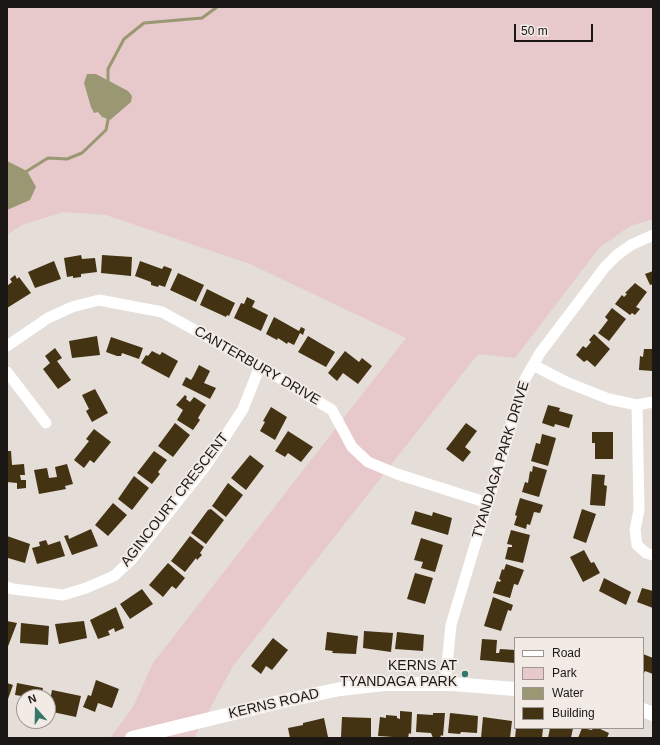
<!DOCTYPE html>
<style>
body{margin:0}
#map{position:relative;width:660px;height:745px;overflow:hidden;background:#e4ddd8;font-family:Arial,sans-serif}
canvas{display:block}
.frame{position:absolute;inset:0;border:8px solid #1a1715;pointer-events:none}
.legend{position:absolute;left:514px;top:637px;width:130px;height:92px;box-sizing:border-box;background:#f2eae5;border:1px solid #9c9692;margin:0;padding:5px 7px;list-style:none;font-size:12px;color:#1a1715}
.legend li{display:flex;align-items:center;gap:8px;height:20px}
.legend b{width:20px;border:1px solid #9c9692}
.north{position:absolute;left:16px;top:689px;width:40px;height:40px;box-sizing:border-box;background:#f2eae5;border:1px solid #9c9692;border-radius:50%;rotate:340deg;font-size:11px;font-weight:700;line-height:16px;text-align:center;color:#1a1715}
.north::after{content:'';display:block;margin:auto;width:14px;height:18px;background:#35786a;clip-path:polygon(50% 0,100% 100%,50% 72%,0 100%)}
.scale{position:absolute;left:514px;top:24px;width:79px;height:18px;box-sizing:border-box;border:2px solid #1a1715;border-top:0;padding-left:5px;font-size:12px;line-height:14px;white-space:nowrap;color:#1a1715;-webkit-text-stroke:3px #f2eae5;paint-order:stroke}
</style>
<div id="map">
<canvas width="660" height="745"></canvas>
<div class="frame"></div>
<ul class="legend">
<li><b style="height:5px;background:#fff"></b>Road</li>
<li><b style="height:11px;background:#e7c8cb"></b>Park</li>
<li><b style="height:11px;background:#999872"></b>Water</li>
<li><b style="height:11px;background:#443312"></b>Building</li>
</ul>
<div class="north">N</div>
<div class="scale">50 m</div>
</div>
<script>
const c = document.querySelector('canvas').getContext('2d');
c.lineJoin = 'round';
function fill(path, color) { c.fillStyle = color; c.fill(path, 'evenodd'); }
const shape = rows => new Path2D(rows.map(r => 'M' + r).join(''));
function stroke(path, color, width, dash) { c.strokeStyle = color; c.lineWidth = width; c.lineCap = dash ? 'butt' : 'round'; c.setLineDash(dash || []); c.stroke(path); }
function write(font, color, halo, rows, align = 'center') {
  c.font = font + ' Arial,sans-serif'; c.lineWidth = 4; c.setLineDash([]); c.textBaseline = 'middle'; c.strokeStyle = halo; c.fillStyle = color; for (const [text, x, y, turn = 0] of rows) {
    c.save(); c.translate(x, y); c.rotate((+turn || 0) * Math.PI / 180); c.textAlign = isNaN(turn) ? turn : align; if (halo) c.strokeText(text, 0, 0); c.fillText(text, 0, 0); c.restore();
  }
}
const green = shape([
 [7,7,653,7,653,219,630,226,599,248,515,358,478,354,233,666,194,738,110,738,133,707,153,663,406,338,250,264,106,215,63,212,22,225,7,235]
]);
const water = shape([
 [87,74,96,74,128,91,132,96,131,102,110,120,102,117,98,112,94,113,91,107,84,83],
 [7,161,27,171,36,187,30,200,7,210]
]);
const stream = shape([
 [108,84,108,69,124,39,144,23,202,18,217,7],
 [27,171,48,158,67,159,82,153,106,130,109,115]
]);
const building = shape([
 [81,255,82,259,95,258,97,272,81,274,81,277,73,278,73,276,67,277,64,258],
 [102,255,132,257,131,276,101,273],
 [54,261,61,279,35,288,28,272],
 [140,261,162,269,164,266,172,269,165,287,159,285,158,287,151,285,151,282,135,276],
 [653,271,653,284,650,285,645,274],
 [178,273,204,285,196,302,170,290],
 [15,275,17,279,19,277,31,293,7,308,7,286,12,282,10,279],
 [635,283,647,292,636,307,640,309,635,315,632,313,630,315,615,304,622,295,624,297,627,294,625,293],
 [207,289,235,303,229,316,227,315,226,317,200,305],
 [247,297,255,301,252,307,268,315,261,331,234,318,241,303,244,304],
 [612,308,626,319,609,341,598,333,608,320,605,317],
 [274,317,299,331,301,327,305,329,303,335,300,333,294,345,288,342,287,344,278,338,277,340,266,334],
 [594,334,610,349,595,367,587,360,584,362,576,355,583,346,586,348,591,342,589,340],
 [97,336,100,355,72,358,69,341],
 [308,336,335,352,326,367,298,352],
 [111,337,143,348,139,359,122,353,121,356,117,356,106,352],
 [55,348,62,358,57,361,71,380,58,389,43,369,50,363,45,356],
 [644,349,653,349,653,371,639,370,640,356,643,357],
 [152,351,160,355,162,352,178,361,169,378,141,363,146,355,148,356],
 [345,351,359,362,362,358,372,366,358,384,343,373,337,381,328,373],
 [199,365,210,371,204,383,216,388,210,399,182,385,186,377,191,380,193,377],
 [95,389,108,413,92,422,86,411,89,409,82,395],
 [185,395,187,397,186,399,190,402,194,397,206,405,198,418,200,420,193,430,177,420,183,410,176,405],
 [548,405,560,408,559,411,573,415,569,428,555,424,554,427,542,423],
 [271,407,287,417,275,440,260,431,265,422,263,421],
 [175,423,190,435,173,457,158,446],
 [466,423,477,431,465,447,471,452,463,462,446,449],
 [94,429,111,442,94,463,90,460,84,468,74,460,89,441,86,439],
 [288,431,313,447,301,462,288,453,285,457,275,451],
 [592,432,613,432,613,459,595,459,595,443,592,443],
 [542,434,556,438,548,466,531,461,536,443,540,444],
 [7,451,11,451,12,465,24,464,25,475,20,475,21,480,26,480,26,488,17,489,17,483,7,482],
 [154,451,167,460,158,472,160,474,152,484,137,473],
 [250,455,264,466,246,490,231,478],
 [67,464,73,484,65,486,66,489,39,494,34,470,47,468,49,478,57,477,55,467],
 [533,466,547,470,539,497,522,492,525,482,528,483,530,471,532,472],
 [592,474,605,475,604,485,607,486,605,506,590,505],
 [134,476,149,488,132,510,118,499],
 [228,483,243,495,226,517,212,506],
 [520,498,543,505,540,513,534,512,530,525,527,524,526,529,514,525,517,516,515,515],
 [113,503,127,515,108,536,95,525],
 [211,509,224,520,206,544,191,533,208,510],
 [582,509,596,514,586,543,573,538],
 [415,511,432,516,433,512,452,518,448,535,411,524],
 [91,529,98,546,72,555,64,536,68,535,69,539],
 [511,530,530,535,523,563,505,559,508,547,512,547,512,545,507,544],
 [7,536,30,544,25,563,8,558],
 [190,536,204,547,200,553,202,555,197,560,196,558,185,572,171,561],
 [421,538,443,545,435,572,421,568,423,562,414,560],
 [46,540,48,545,60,541,65,556,37,564,32,548,40,546,39,542],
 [584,550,591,563,594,562,600,573,583,582,570,557],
 [168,563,185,578,176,589,172,586,163,597,149,585],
 [506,564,524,570,518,585,514,584,510,598,493,593,497,581,500,582,501,580,499,579,502,569,504,570],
 [415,573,433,578,425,604,407,599],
 [604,578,631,592,626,605,599,591],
 [642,588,653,591,653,608,637,602],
 [142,589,153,604,130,619,120,604],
 [493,597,513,605,511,611,508,610,501,631,484,626],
 [116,607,124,628,115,632,114,628,108,631,110,635,98,639,90,620],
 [7,621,17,623,7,649],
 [84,621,87,638,59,644,55,624],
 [21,623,49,626,48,645,20,643],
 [364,631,393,633,391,652,363,648],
 [327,632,358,636,356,654,332,653,333,651,325,650],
 [397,632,424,635,423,651,395,649],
 [273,638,288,650,272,670,266,666,261,674,251,666],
 [482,639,497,640,496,653,499,653,500,649,515,650,515,663,480,660],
 [643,654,653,658,653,674,645,671,643,675],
 [96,680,119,689,112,708,98,703,95,712,83,707,88,695,91,696],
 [7,683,13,685,8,699,7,698],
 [17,683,43,688,41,697,21,699,22,696,15,695],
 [52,690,81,696,76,717,48,711],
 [400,711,412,712,411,734,409,733,408,738,378,736,380,717,386,718,386,715,397,716,397,718,400,719],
 [433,713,445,713,443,736,441,735,440,738,433,738,431,733,416,732,417,714,433,715],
 [450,713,478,716,477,733,461,732,460,734,448,733],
 [342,717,371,718,371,738,341,737],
 [483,717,512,721,510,738,481,738],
 [324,718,328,737,290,738,288,728,303,725,303,723],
 [516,728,543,728,542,738,515,738],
 [550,728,573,728,571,738,548,738],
 [582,728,592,730,593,728,598,728,609,733,607,738,578,738]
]);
const minor = shape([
 [7,346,48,318,72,307,99,300,162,312,260,366,332,410,352,447,368,462,397,474,488,503],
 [533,365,566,382,609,399,637,405,653,402],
 [7,372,46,423],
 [637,405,639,510,635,530,637,545,646,553,653,555],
 [7,587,13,589,63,595,86,588,114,576,131,560,204,468,223,440,243,409,260,366],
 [445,685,451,625,525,379,540,353,605,267,617,255,631,245,653,235]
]);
const tertiary = shape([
 [643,710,653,714],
 [132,738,279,702,340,689,385,684,452,684,515,689]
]);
const markers = [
 [465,674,4,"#35786a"]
];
const streetNames = [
 ["CANTERBURY DRIVE",257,366,30],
 ["TYANDAGA PARK DRIVE",501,460,-73],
 ["AGINCOURT CRESCENT",175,500,-52],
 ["KERNS ROAD",274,704,-13]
];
const poiNames = [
 ["KERNS AT",457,666],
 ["TYANDAGA PARK",457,682]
];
fill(green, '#e7c8cb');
fill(water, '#999872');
stroke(stream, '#999872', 3);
fill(building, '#443312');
stroke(minor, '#fff', 11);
stroke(tertiary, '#fff', 14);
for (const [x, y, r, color] of markers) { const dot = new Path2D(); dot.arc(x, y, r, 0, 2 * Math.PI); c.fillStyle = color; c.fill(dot); stroke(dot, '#f2eae5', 1.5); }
write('14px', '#1a1715', '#f2eae5', streetNames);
write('14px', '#1a1715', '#f2eae5', poiNames, 'right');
</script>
